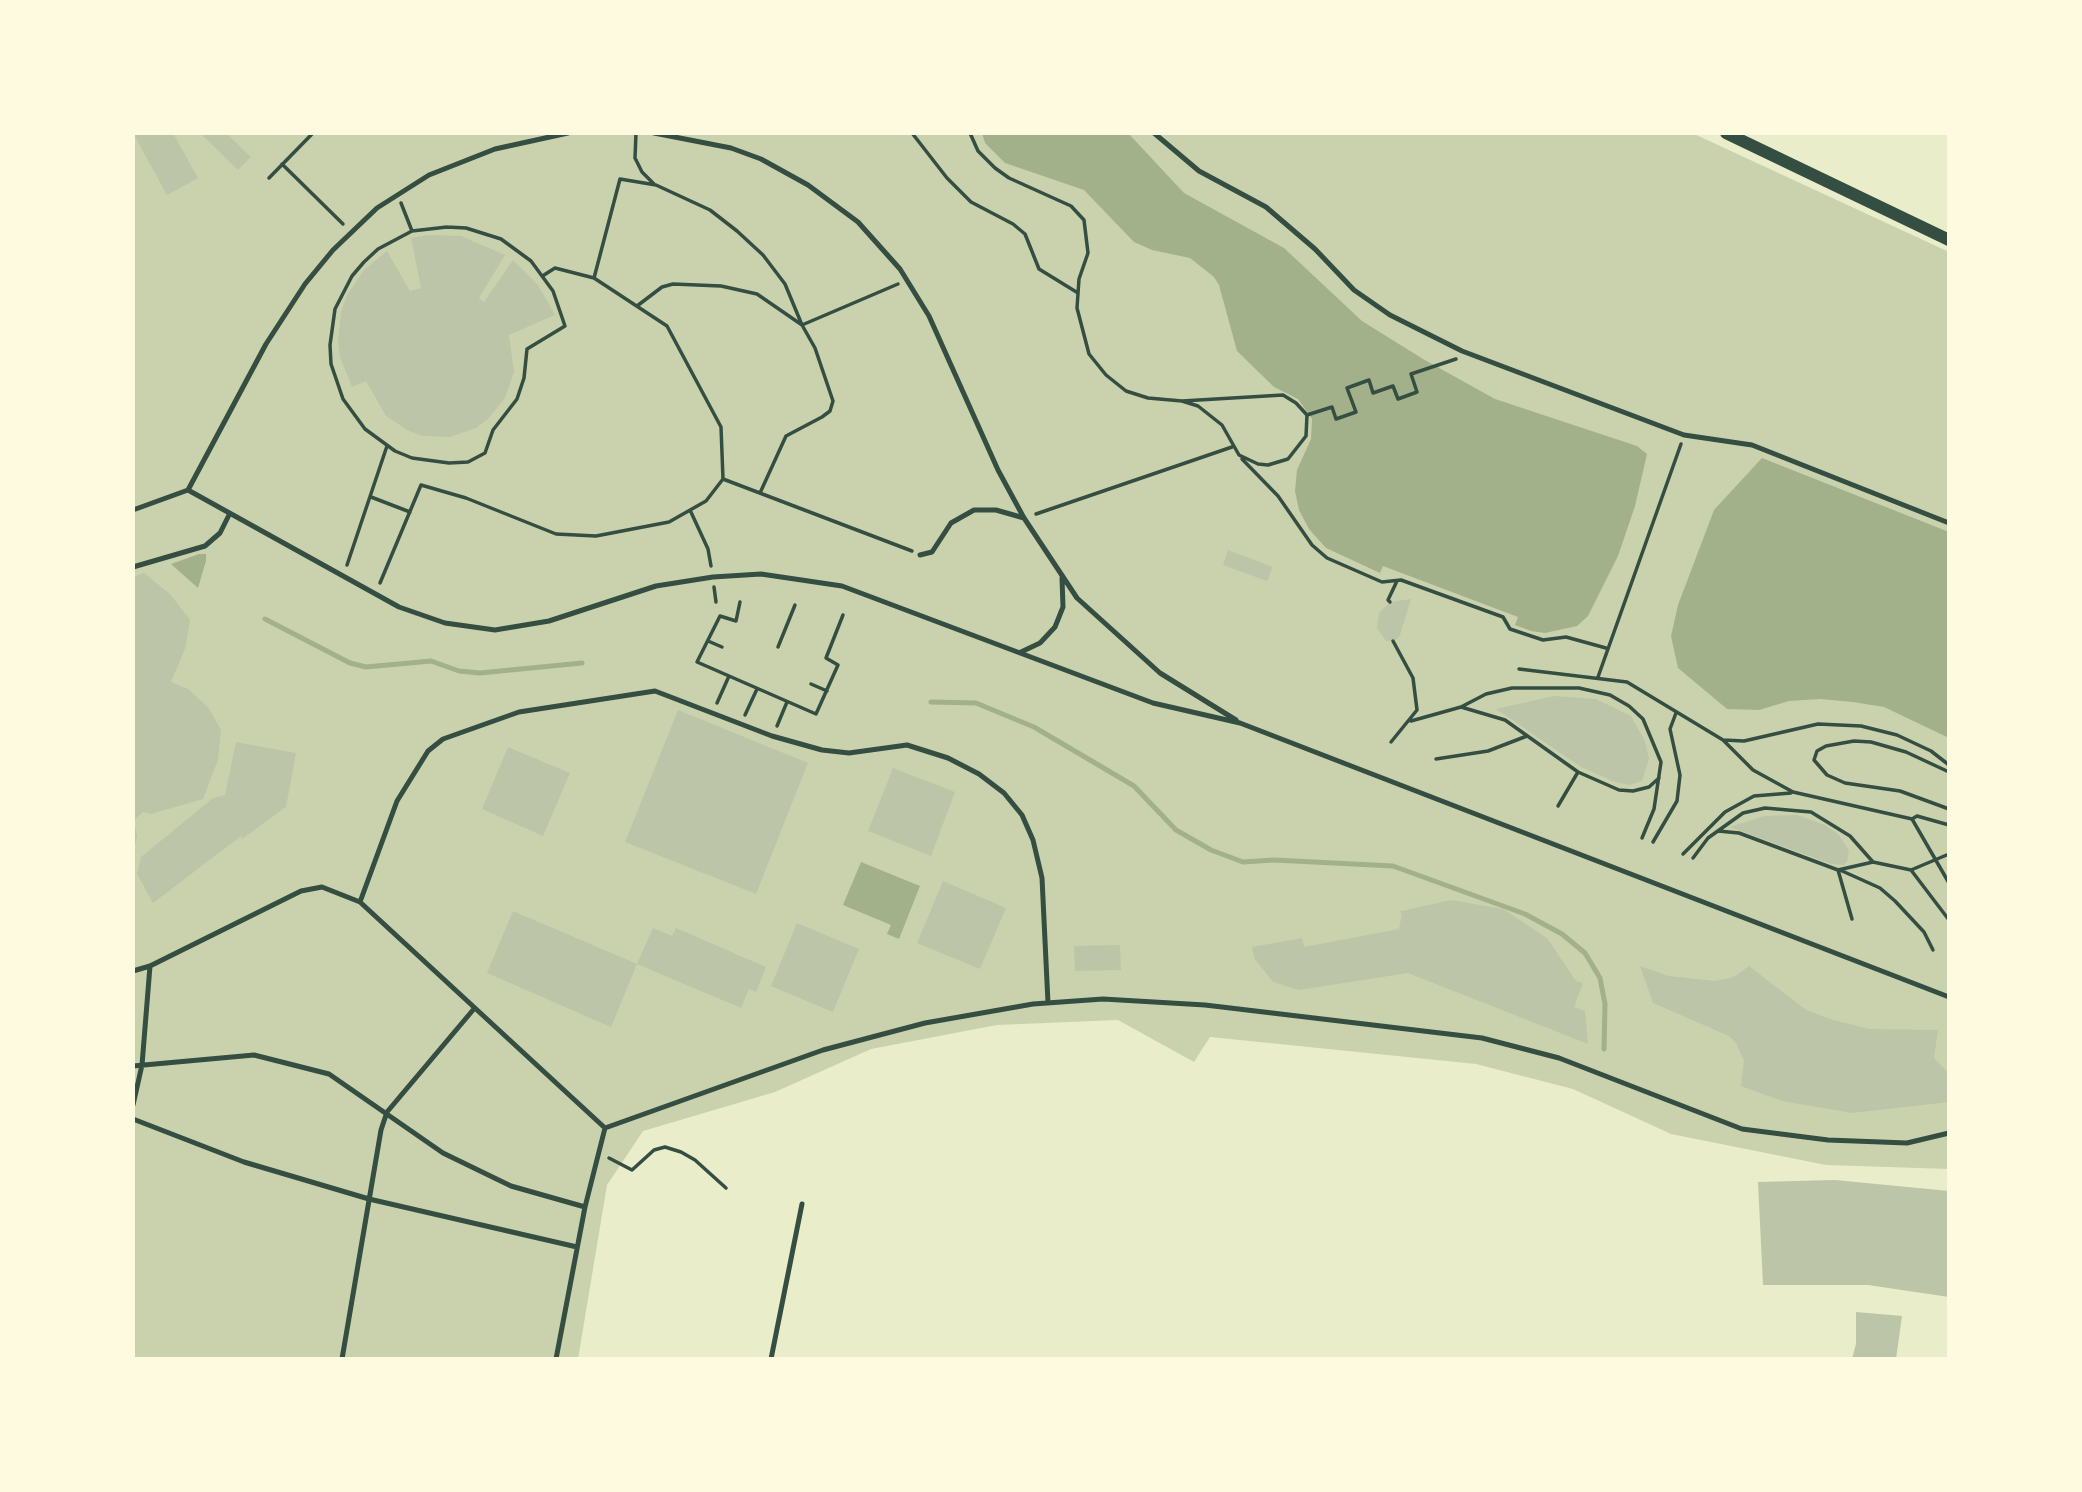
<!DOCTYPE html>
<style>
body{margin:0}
#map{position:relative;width:2082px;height:1492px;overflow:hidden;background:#e9edc9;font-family:"Times New Roman",serif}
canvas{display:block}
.frame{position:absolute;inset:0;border:135px solid #fefae0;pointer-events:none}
</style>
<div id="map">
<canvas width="2082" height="1492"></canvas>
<div class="frame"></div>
</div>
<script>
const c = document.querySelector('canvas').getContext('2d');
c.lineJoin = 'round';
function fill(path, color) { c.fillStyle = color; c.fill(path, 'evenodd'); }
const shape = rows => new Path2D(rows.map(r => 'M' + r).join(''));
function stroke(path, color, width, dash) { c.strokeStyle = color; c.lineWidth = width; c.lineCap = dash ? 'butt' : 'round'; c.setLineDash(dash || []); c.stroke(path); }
const green = shape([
 [133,133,1692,133,1949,252,1949,1169,1826,1165,1671,1134,1573,1089,1476,1064,1210,1037,1194,1062,1118,1020,997,1025,871,1049,775,1092,643,1131,607,1185,578,1359,133,1359]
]);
const water = shape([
 [982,133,1128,133,1184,193,1284,248,1362,321,1423,359,1495,399,1637,446,1647,454,1635,506,1618,556,1588,616,1577,626,1545,633,1531,631,1515,625,1518,617,1383,566,1380,573,1326,548,1309,529,1299,510,1295,491,1297,470,1311,439,1312,419,1298,399,1274,387,1237,351,1219,285,1214,277,1190,258,1152,250,1134,242,1084,190,1005,163,985,143],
 [1762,458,1949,532,1949,738,1884,707,1853,702,1820,699,1789,701,1759,710,1727,709,1678,668,1671,636,1678,605,1714,510],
 [199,554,206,554,206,561,198,588,171,564],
 [861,862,920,886,899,939,887,934,891,925,843,905]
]);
const stream = shape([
 [265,619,350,663,366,667,431,661,459,671,480,673,582,663],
 [931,702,976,703,1034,727,1134,786,1176,830,1211,850,1243,862,1274,860,1393,866,1525,914,1562,934,1585,953,1600,978,1605,1004,1604,1049]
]);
const building = shape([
 [133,133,173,133,198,178,167,195],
 [200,133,226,133,251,157,238,170],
 [428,235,461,236,505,255,479,298,484,302,513,260,538,285,555,315,509,335,514,372,505,398,488,419,476,428,450,437,422,436,409,431,386,416,366,381,352,387,340,357,338,341,341,312,347,295,364,270,387,251,410,291,421,288,411,238],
 [1228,550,1273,567,1267,581,1223,565],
 [144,573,170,594,190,620,185,649,171,682,188,689,208,707,221,730,218,760,203,799,151,814,143,812,133,821,133,577],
 [1411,599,1400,635,1396,640,1386,641,1377,628,1379,613,1390,602],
 [1554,696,1596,699,1631,716,1645,741,1649,759,1642,781,1629,785,1615,782,1581,767,1496,709],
 [678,710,808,763,756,894,625,842],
 [236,742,296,753,286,807,242,839,241,836,153,903,137,874,141,857,213,798,225,795],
 [508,747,570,773,543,836,482,809],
 [893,768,955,792,931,856,868,831],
 [1797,815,1825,825,1838,834,1849,850,1847,862,1843,865,1831,864,1730,827,1764,816],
 [134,823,137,836,134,850,133,850],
 [943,881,1006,908,980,969,917,943],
 [1451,900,1503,909,1547,938,1576,981,1583,983,1574,1007,1585,1011,1588,1044,1408,973,1299,990,1273,982,1254,958,1252,947,1302,938,1304,947,1399,929,1402,913,1397,912],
 [513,911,637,964,653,928,672,936,676,928,766,967,756,992,749,989,741,1008,637,964,611,1027,487,973],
 [797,923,859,949,833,1012,771,986],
 [1120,945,1121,970,1075,971,1074,946],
 [1640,966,1669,976,1715,981,1734,977,1749,966,1806,1010,1830,1019,1870,1029,1938,1030,1934,1058,1949,1074,1949,1102,1852,1113,1782,1101,1741,1086,1744,1060,1736,1043,1729,1036,1653,1003],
 [1835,1180,1949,1191,1949,1297,1868,1285,1763,1285,1758,1182],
 [1856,1312,1902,1316,1896,1359,1852,1359,1856,1344]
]);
const path = shape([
 [636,133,635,158,642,172,654,184],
 [912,133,947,178,971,202,1013,224,1025,234,1039,269,1078,293],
 [970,133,978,151,995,168,1009,178,1071,206,1084,220,1088,253,1079,279,1077,308,1089,354,1106,375,1126,391,1148,398,1182,401,1198,406,1222,425,1239,455,1258,464,1268,465,1288,459,1306,436,1307,415,1296,403,1283,395,1182,401],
 [282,164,343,224],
 [269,178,313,133],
 [401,203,412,231],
 [447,227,466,228,501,239,531,261,553,291,565,326,527,349,524,378,517,399,493,430,485,453,468,462,449,463,412,458,395,451,365,429,343,399,331,364,330,345,335,309,352,276,364,262,378,249,412,231,447,227],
 [594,278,620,179,656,185,710,210,737,231,763,255,785,284,802,325,898,284],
 [637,306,662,287,673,284,721,286,757,294,802,325,815,348,833,401,830,411,822,417,786,436,760,493],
 [1307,415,1332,407,1336,419,1356,412,1347,388,1369,380,1373,393,1393,386,1398,399,1417,392,1411,374,1456,359],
 [1242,459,1278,496,1312,545,1327,558,1382,582,1401,580,1503,617,1510,629,1543,640,1566,637,1606,648],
 [723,479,912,551],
 [371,497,410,512],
 [690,510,708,549,711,566],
 [1036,514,1232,447],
 [347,565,387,446],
 [380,583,421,485,466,498,556,534,596,536,669,522,706,501,723,479,721,427,667,326,594,278,555,268,544,275],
 [714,587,716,602],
 [740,602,736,621,720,616,697,662,816,714,838,665,826,658,843,615],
 [1390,602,1388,600,1397,581],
 [708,641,722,647],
 [778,647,795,605],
 [1519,669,1627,682,1723,740,1744,741,1818,724,1861,726,1897,735,1931,751,1949,765],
 [1598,677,1681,444],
 [811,684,827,691],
 [717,703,729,676],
 [1461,707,1505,720,1578,772,1619,790,1633,791,1649,787,1659,778],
 [745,715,757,689],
 [1411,721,1461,707,1486,694,1512,688,1579,688,1610,695,1629,706,1643,719,1661,762,1654,809,1642,838],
 [777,726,787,702],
 [1723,740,1753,770,1793,792,1912,819],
 [1391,742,1417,710,1413,678,1393,641],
 [1436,759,1488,751,1527,736],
 [1949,772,1906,752,1871,742,1854,741,1826,746,1817,751,1814,760,1827,775,1845,783,1900,791,1949,809],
 [1558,806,1578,772],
 [1949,825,1917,816,1912,819,1949,883],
 [1718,831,1739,833,1838,870,1873,862],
 [1653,842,1677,801,1680,775,1670,729,1676,713],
 [1683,854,1725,812,1754,796,1791,793],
 [1693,858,1708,838,1743,813,1765,808,1811,812,1850,836,1873,862,1911,870,1949,920],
 [1838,870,1852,919],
 [1840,870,1880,888,1895,901,1924,932,1933,950],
 [1911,870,1949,854],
 [609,1158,632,1170,654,1150,665,1147,681,1152,695,1160,726,1188]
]);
const service = shape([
 [654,133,731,148,761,159,808,185,858,222,900,269,929,316,998,470,1024,518,1077,598,1160,673,1236,720],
 [1154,133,1199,171,1266,207,1315,249,1354,290,1390,315,1462,351,1684,435,1752,445,1949,523],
 [188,490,399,607,445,623,495,630,549,621,656,586,713,577,761,574,842,586,1153,703,1240,723,1949,997],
 [133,510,188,490,266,344,305,284,333,250,377,208,429,175,495,149,568,133],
 [920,555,932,552,951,523,974,510,996,510,1024,518],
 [133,567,205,546,220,533,229,515],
 [1021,652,1040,643,1055,627,1063,607,1062,578],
 [360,902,605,1128],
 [133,971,150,966,301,891,322,887,360,902,397,801,428,751,443,739,519,712,655,691,772,736,822,750,849,753,907,745,948,758,979,774,1004,793,1022,815,1033,840,1042,878,1048,1003],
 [133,1066,254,1055,329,1074,443,1153,511,1186,585,1207],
 [133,1105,142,1065,150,966],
 [133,1119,244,1162,369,1199,577,1247],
 [605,1128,823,1050,925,1023,1033,1004,1103,999,1205,1005,1482,1038,1559,1058,1742,1129,1828,1140,1907,1143,1949,1133],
 [342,1359,381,1130,387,1112,473,1010],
 [556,1359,585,1207,605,1128],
 [771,1359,802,1204]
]);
const tertiary = shape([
 [1726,133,1949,240]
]);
fill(green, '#cad2ad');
fill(water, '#a3b18a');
stroke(stream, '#a3b18a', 5);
fill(building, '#bcc5a7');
stroke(path, '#344e41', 3.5);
stroke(service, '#344e41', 5);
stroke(tertiary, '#344e41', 12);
</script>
